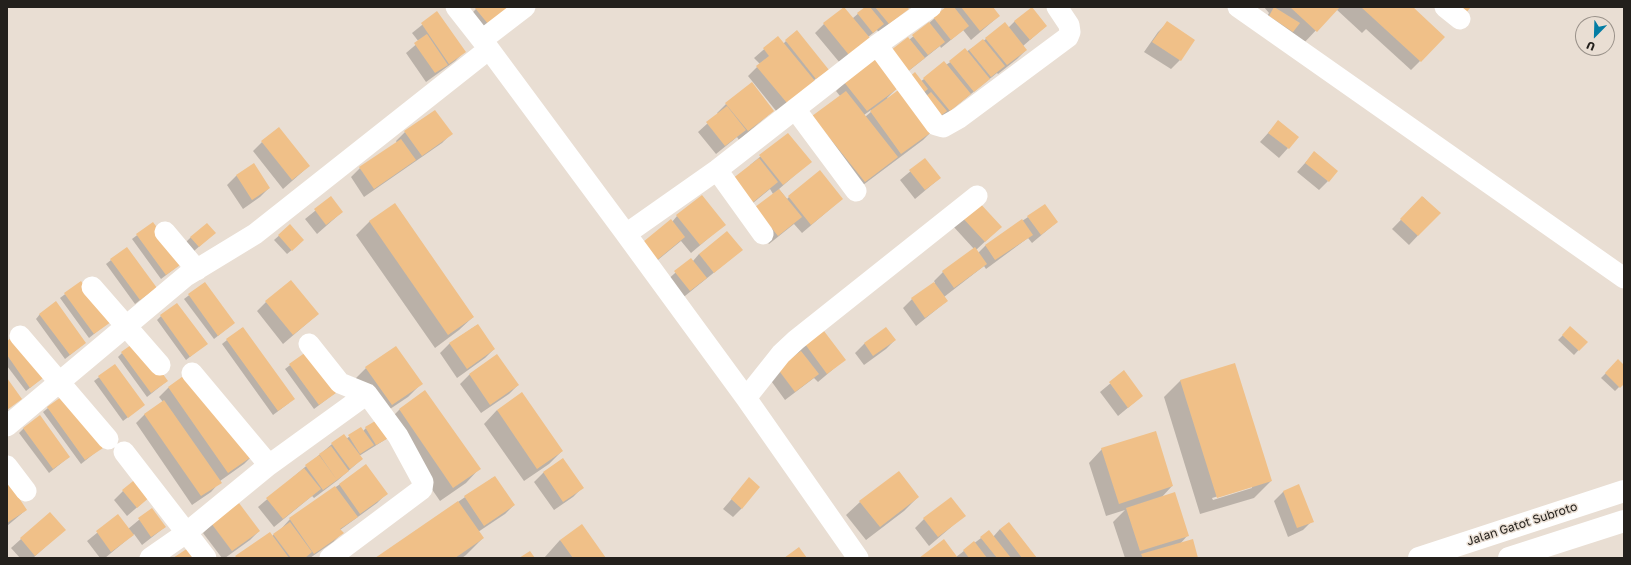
<!DOCTYPE html>
<style>
body{margin:0}
#map{position:relative;width:1631px;height:565px;overflow:hidden;background:#e9ded3;font-family:"Golos Text",sans-serif}
canvas{display:block}
.frame{position:absolute;inset:0;border:8px solid #23201c;pointer-events:none}
.north{position:absolute;left:1575px;top:16px;width:40px;height:40px;box-sizing:border-box;background:#e9ded3;border:1px solid #9a928a;border-radius:50%;rotate:203deg;font-size:11px;font-weight:700;line-height:16px;text-align:center;color:#23201c}
.north::after{content:'';display:block;margin:auto;width:14px;height:18px;background:#037da4;clip-path:polygon(50% 0,100% 100%,50% 72%,0 100%)}
</style>
<div id="map">
<canvas width="1631" height="565"></canvas>
<div class="frame"></div>
<div class="north">U</div>
</div>
<script>
const c = document.querySelector('canvas').getContext('2d');
c.lineJoin = 'round';
function fill(path, color) { c.fillStyle = color; c.fill(path, 'evenodd'); }
const shape = rows => new Path2D(rows.map(r => 'M' + r).join(''));
function stroke(path, color, width, dash) { c.strokeStyle = color; c.lineWidth = width; c.lineCap = dash ? 'butt' : 'round'; c.setLineDash(dash || []); c.stroke(path); }
function write(font, color, halo, rows, align = 'center') {
  c.font = font + ' "Golos Text",sans-serif'; c.lineWidth = 3; c.setLineDash([]); c.textBaseline = 'middle'; c.strokeStyle = halo; c.fillStyle = color; for (const [text, x, y, turn = 0] of rows) {
    c.save(); c.translate(x, y); c.rotate((+turn || 0) * Math.PI / 180); c.textAlign = isNaN(turn) ? turn : align; if (halo) c.strokeText(text, 0, 0); c.fillText(text, 0, 0); c.restore();
  }
}
const shadow = shape([
 [478,7,518,7,483,38,467,18],
 [866,7,906,7,907,9,879,33,877,30,868,37,840,63,815,33,824,24,853,18],
 [948,7,994,7,993,8,999,16,971,40,963,30,941,48,940,46,896,81,899,86,887,98,932,131,923,140,855,191,804,126,840,96,836,91,845,82,909,40],
 [871,110,872,111,865,117,864,115],
 [1264,7,1411,7,1420,61,1411,70,1366,29,1362,33,1336,9,1303,44,1265,20,1269,13],
 [437,13,464,52,455,61,426,82,406,53,419,42,412,33],
 [1015,21,1046,26,1023,46,1026,50,1017,59,998,74,997,73,940,119,930,124,921,81,986,39,1008,28],
 [1167,23,1194,40,1180,60,1171,69,1144,52,1158,32],
 [778,37,783,44,786,41,827,69,777,112,748,76,760,64,754,58],
 [726,104,773,111,739,140,737,137,716,154,698,132,718,114,717,113],
 [1278,122,1288,148,1279,158,1260,142],
 [405,132,451,134,442,143,364,197,351,177,360,168,397,143,396,141],
 [788,134,810,162,779,189,787,199,789,197,842,199,802,233,794,224,769,244,747,217,773,194,770,189,742,212,750,165],
 [262,142,309,166,283,189,253,151],
 [1314,153,1328,181,1319,190,1297,172],
 [925,159,940,178,915,199,900,180],
 [253,165,269,188,260,197,243,209,227,185,236,176],
 [1423,197,1439,213,1409,245,1392,229],
 [331,198,342,212,317,234,305,219],
 [677,216,724,225,691,253,681,241,648,268,672,222],
 [961,216,991,236,976,250,978,253,985,246,1028,217,1057,222,1032,243,1028,238,986,269,984,266,944,297,947,301,916,326,903,308,912,299,935,283,934,281,943,272,974,249,952,225],
 [370,221,473,317,459,330,435,348,356,235],
 [153,223,182,263,161,279,132,239],
 [290,226,299,244,287,254,274,240],
 [191,237,210,237,194,251,186,242],
 [699,254,732,258,680,300,666,281,691,259,693,261],
 [111,260,153,290,135,304,106,264],
 [81,282,109,322,89,338,60,298],
 [205,283,234,323,214,339,184,299],
 [266,302,318,314,283,344,257,311],
 [40,314,85,343,65,359,36,319],
 [161,316,206,344,186,360,157,320],
 [477,325,494,349,485,358,457,378,440,353,449,344],
 [242,328,289,403,273,415,222,344],
 [886,328,895,340,886,349,864,365,855,353,864,344],
 [1570,328,1586,342,1574,355,1558,340],
 [7,342,46,375,26,391,7,366],
 [806,345,844,360,818,382,814,378,785,400,769,378],
 [122,353,167,381,147,397,118,357],
 [306,353,335,393,314,409,285,369],
 [497,355,518,385,509,394,481,413,460,384,469,375],
 [1618,361,1624,366,1624,382,1615,391,1601,378],
 [115,365,144,405,123,421,94,381],
 [366,368,421,384,408,397,378,417,353,381],
 [193,370,253,455,244,464,220,481,220,482,211,492,192,505,136,423,145,414,163,402,159,397,168,388],
 [1124,372,1142,396,1118,416,1100,392],
 [1181,380,1271,481,1254,498,1200,514,1164,397],
 [1252,486,1252,488,1213,500,1212,498],
 [425,392,479,469,466,483,440,501,386,423,399,410],
 [48,408,101,448,81,464,43,412],
 [497,410,562,451,549,464,524,481,484,424],
 [24,428,69,457,49,473,19,433],
 [361,428,363,431,366,428,391,436,359,456,362,459,338,480,314,498,312,496,274,527,258,507,332,444,346,439],
 [1102,449,1172,486,1161,498,1188,535,1180,544,1197,558,1125,558,1113,522,1125,510,1106,516,1089,463],
 [563,460,582,488,573,497,554,510,534,482,543,473],
 [366,466,386,494,377,503,340,530,342,533,333,542,310,558,235,558,270,533,272,536,281,529,290,519],
 [494,477,514,505,505,514,478,532,483,538,466,555,462,558,377,558],
 [749,479,742,508,733,517,723,509],
 [7,482,26,510,7,526],
 [1299,486,1312,521,1303,530,1288,537,1274,501,1283,492],
 [123,491,156,491,127,516,114,500],
 [918,497,904,511,866,540,846,515,860,502],
 [152,509,165,527,142,545,134,534,105,558,100,558,87,541,118,516,128,529],
 [50,513,64,530,33,558,20,558,11,548],
 [964,516,929,546,915,528,924,519],
 [212,524,259,531,250,540,225,558,222,558,203,533],
 [1000,529,1036,558,921,558,956,557,981,538,993,537],
 [560,540,605,558,544,558]
]);
const building = shape([
 [477,7,519,7,493,30,475,8],
 [844,7,870,38,849,55,823,23],
 [865,7,870,7,884,24,873,33,857,13],
 [875,7,907,7,909,9,889,24],
 [946,7,954,7,969,26,951,40,933,17],
 [961,7,993,7,1000,16,980,31],
 [1032,7,1047,26,1030,40,1014,21],
 [1274,7,1300,23,1293,32,1269,16],
 [1290,7,1340,7,1317,32],
 [1361,7,1413,7,1445,37,1421,62],
 [1455,7,1471,7,1464,15],
 [437,11,466,52,449,64,421,23],
 [1167,21,1195,40,1181,61,1152,42],
 [929,22,945,42,928,55,912,35],
 [1005,22,1027,50,1007,65,985,38],
 [797,30,829,70,816,79,785,40],
 [427,34,448,65,435,73,414,43],
 [778,36,815,81,787,103,756,66,769,56,763,48],
 [908,37,925,58,903,75,886,54],
 [983,39,1005,66,991,77,969,50],
 [965,48,990,79,974,92,949,61],
 [877,56,901,86,867,111,844,82],
 [944,61,971,94,950,111,923,78],
 [915,72,928,89,918,97,905,81],
 [752,82,774,111,748,131,725,103],
 [901,88,933,131,901,154,870,111],
 [846,91,898,157,865,182,812,116],
 [931,92,947,111,935,120,920,101],
 [727,106,746,130,725,146,706,122],
 [435,110,453,134,422,156,404,131],
 [1278,120,1299,137,1289,149,1268,133],
 [279,127,310,166,292,180,261,141],
 [788,133,812,162,783,185,759,155],
 [401,139,416,160,374,189,359,167],
 [1314,151,1338,171,1329,182,1305,163],
 [759,158,778,182,752,203,732,179],
 [925,158,941,178,925,190,909,170],
 [254,163,270,188,252,200,236,175],
 [820,170,843,199,811,225,788,196],
 [779,189,802,217,778,236,755,207],
 [702,195,726,225,700,245,676,215],
 [331,196,343,212,326,225,314,209],
 [1422,196,1441,213,1418,236,1400,219],
 [977,200,1002,227,985,242,960,215],
 [395,203,474,317,448,335,369,221],
 [1045,204,1058,222,1041,235,1027,216],
 [671,219,685,237,657,260,643,242],
 [1022,219,1033,235,995,260,985,245],
 [153,222,183,263,166,275,136,234],
 [207,223,216,233,199,247,190,237],
 [290,224,304,240,292,251,278,235],
 [727,231,743,250,714,273,699,254],
 [127,247,157,288,140,300,110,259],
 [975,247,987,264,954,288,942,271],
 [691,258,707,278,690,291,674,271],
 [291,280,319,314,293,335,265,301],
 [81,281,111,322,94,334,64,293],
 [205,282,235,323,218,336,188,294],
 [934,282,948,301,925,318,911,298],
 [56,301,86,343,70,355,39,314],
 [177,303,208,344,190,357,160,315],
 [478,324,495,349,467,369,449,343],
 [1570,326,1588,342,1579,351,1562,335],
 [243,327,295,399,278,411,226,339],
 [886,327,896,340,873,356,864,343],
 [824,331,846,360,827,374,805,344],
 [17,334,47,375,30,388,7,355,7,341],
 [138,340,168,381,151,393,121,352],
 [396,346,423,384,392,405,365,367],
 [801,351,819,374,795,392,777,368],
 [306,352,336,393,319,405,289,364],
 [497,354,519,385,490,405,469,374],
 [1618,359,1624,365,1624,384,1620,388,1605,373],
 [1235,363,1272,481,1217,498,1180,380],
 [115,364,145,405,128,418,98,376],
 [193,369,254,455,228,473,168,387],
 [1124,370,1143,396,1128,408,1109,382],
 [7,378,22,399,7,410],
 [425,390,481,469,453,488,399,409],
 [522,392,563,451,537,469,497,410],
 [64,395,103,448,85,460,47,407],
 [164,400,222,483,201,496,144,414],
 [40,415,70,457,53,469,23,428],
 [382,417,392,436,376,445,365,427],
 [361,427,374,445,360,454,348,435],
 [1156,431,1173,486,1119,504,1101,448],
 [344,434,363,459,350,469,331,443],
 [331,446,349,471,337,480,319,454],
 [319,455,337,480,323,490,305,465],
 [563,458,584,488,563,502,543,472],
 [366,464,388,494,360,514,339,484],
 [304,468,321,489,283,519,266,498],
 [899,471,919,497,880,527,859,501],
 [143,473,157,491,137,508,122,490],
 [495,476,515,505,484,526,464,496],
 [749,477,760,487,742,509,731,499],
 [7,480,27,510,7,523],
 [1299,484,1314,522,1297,528,1283,491],
 [335,486,358,517,340,529,344,533,314,554,289,518],
 [1175,492,1189,536,1140,551,1126,508],
 [951,497,966,516,938,537,923,518],
 [458,501,484,538,455,558,375,558],
 [239,503,260,531,232,551,211,523],
 [152,508,166,527,151,537,138,518],
 [50,512,66,530,35,556,20,538],
 [118,514,134,535,111,552,96,531],
 [290,522,312,552,305,558,291,558,273,534],
 [1009,522,1037,558,1022,558,1000,529],
 [582,524,606,558,573,558,560,540],
 [989,530,1011,558,997,558,980,537],
 [270,532,289,558,237,558,235,556],
 [944,539,958,558,919,558],
 [1193,539,1198,558,1143,558,1141,554],
 [974,541,987,558,969,558,963,550],
 [194,544,204,558,173,558],
 [799,547,807,558,784,558],
 [530,551,535,558,519,558]
]);
const street = shape([
 [456,7,489,49,626,234,717,170,877,45,931,7],
 [1238,7,1624,278],
 [1445,7,1460,19],
 [482,40,525,7],
 [877,45,936,125,943,127,959,118,1068,37,1070,32,1069,25,1057,7],
 [795,109,856,191],
 [717,170,763,234],
 [165,232,197,270],
 [626,234,746,398,858,558],
 [92,287,160,365],
 [20,336,108,439],
 [192,373,269,465],
 [746,398,781,354,796,340,977,196],
 [7,426,186,276,255,234,489,49],
 [124,452,206,558],
 [7,466,26,491],
 [150,558,186,533,269,465,367,394,340,383,309,344],
 [330,558,422,489,423,482,398,436,367,394]
]);
const secondary = shape([
 [1419,558,1624,491],
 [1509,558,1624,521]
]);
const streetNames = [
 ["Jalan Gatot Subroto",1522,524,-18]
];
fill(shadow, '#0003');
fill(building, '#f0c088');
stroke(street, '#fff', 21);
stroke(secondary, '#fff', 22);
write('12px', '#23201c', '#e9ded3', streetNames);
</script>
